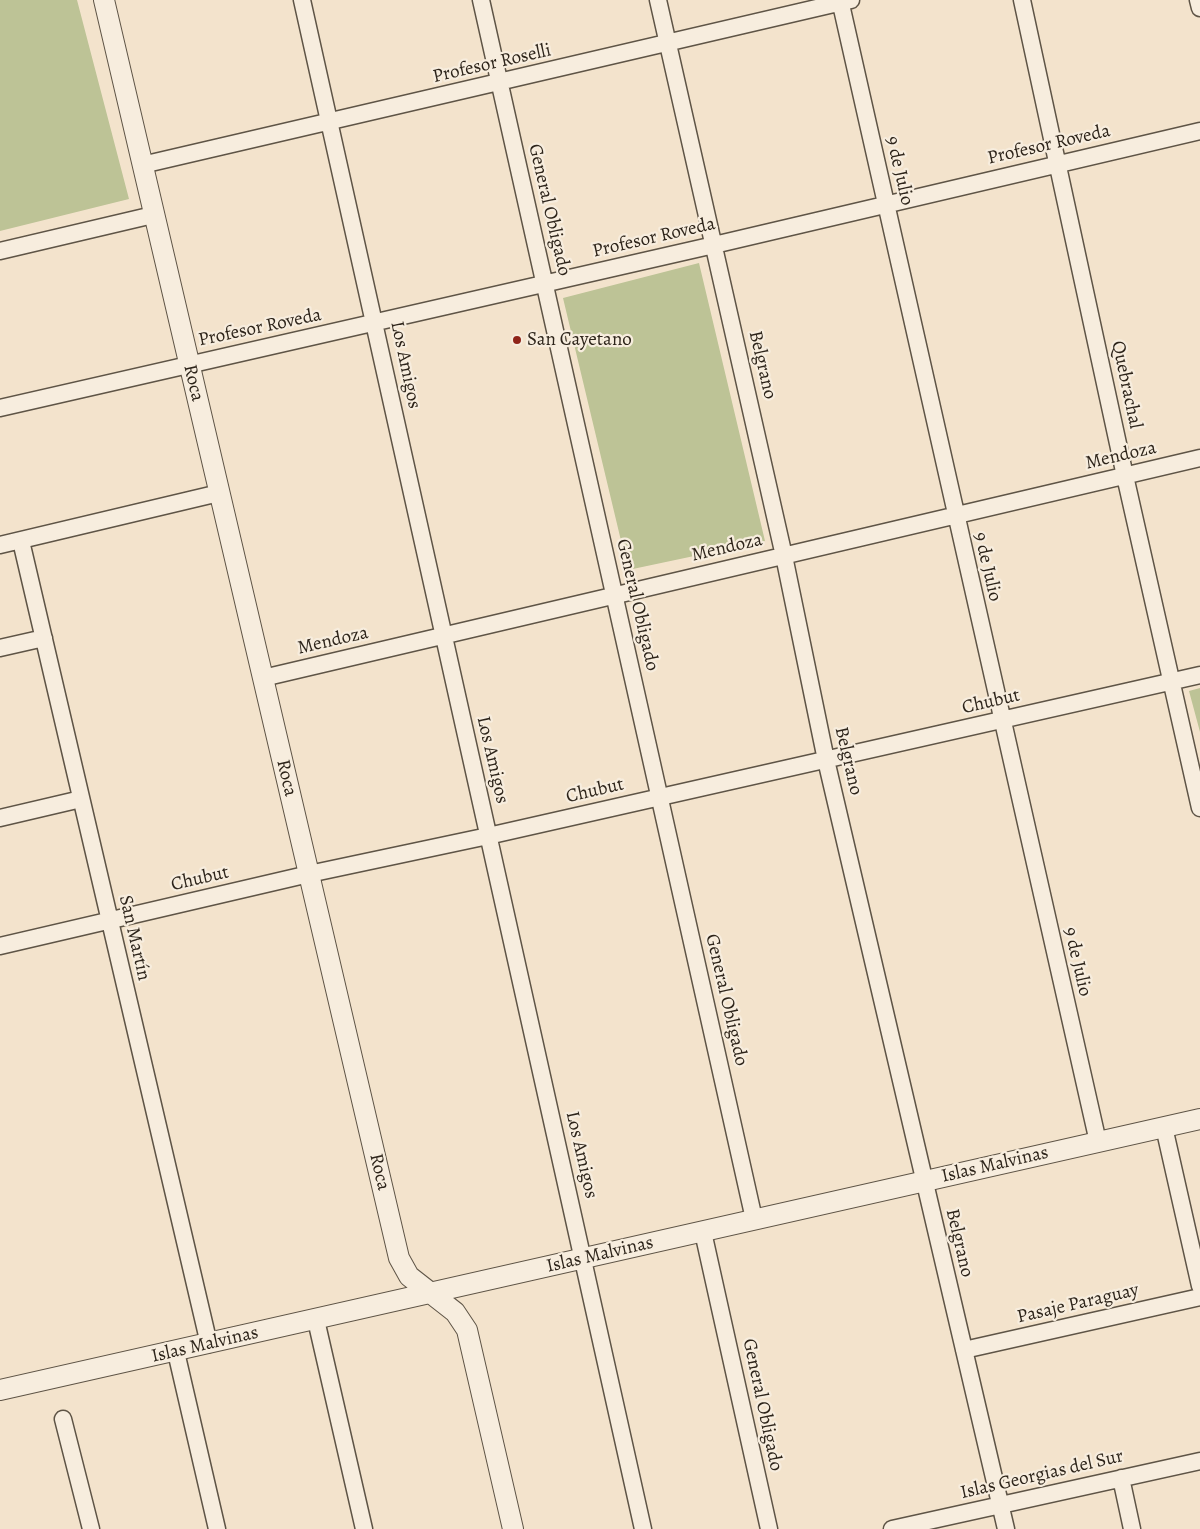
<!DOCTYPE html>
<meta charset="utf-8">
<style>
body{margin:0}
canvas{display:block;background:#f3e3cc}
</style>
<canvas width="1200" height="1529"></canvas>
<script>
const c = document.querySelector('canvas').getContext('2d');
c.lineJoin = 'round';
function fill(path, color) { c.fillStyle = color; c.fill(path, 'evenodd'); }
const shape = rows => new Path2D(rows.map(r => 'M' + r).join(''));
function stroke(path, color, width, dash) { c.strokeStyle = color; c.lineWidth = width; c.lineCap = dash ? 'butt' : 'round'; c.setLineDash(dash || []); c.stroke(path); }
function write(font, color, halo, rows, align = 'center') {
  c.font = font + ' Alegreya,serif'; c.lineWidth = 4.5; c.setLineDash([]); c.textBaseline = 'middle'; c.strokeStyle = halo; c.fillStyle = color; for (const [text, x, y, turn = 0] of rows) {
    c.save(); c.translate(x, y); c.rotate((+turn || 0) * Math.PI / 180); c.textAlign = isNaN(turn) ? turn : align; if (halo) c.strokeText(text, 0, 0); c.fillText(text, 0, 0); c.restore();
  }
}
const green = shape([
 [0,0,77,0,129,199,0,231],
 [699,263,765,541,628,570,563,298],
 [1200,688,1200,732,1189,691]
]);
const minor = shape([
 [302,0,643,1529],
 [481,0,754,1219],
 [658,0,784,556,826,760,1006,1529],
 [840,0,1098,1142],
 [1022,0,1125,476,1200,808],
 [1198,0,1200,8],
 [142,165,851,0],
 [0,251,153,215],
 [0,408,714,245,1200,131],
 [21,541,209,1344],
 [0,545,219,493],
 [0,648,44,638],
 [263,678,1200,458],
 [0,818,81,799],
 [0,946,309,874,488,836,1200,675],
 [1164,1127,1200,1286],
 [703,1232,769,1529],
 [316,1320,364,1529],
 [964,1350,1200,1297],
 [176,1352,217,1529],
 [63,1419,91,1529],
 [1121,1478,1132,1529],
 [892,1529,1200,1461]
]);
const tertiary = shape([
 [104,0,399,1258,409,1276,455,1312,467,1330,513,1529],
 [0,1390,1200,1119]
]);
const markers = [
 [517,340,5,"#8f2418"]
];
const streetNames = [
 ["Profesor Roselli",492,64,-13],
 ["Profesor Roveda",1049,145,-13],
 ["9 de Julio",899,171,77],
 ["General Obligado",549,210,77],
 ["Profesor Roveda",654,238,-13],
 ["Profesor Roveda",260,328,-12],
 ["Los Amigos",405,365,78],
 ["Belgrano",762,365,77],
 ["Roca",193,383,77],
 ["Quebrachal",1126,385,78],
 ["Mendoza",1121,456,-13],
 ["Mendoza",727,548,-13],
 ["9 de Julio",987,567,77],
 ["General Obligado",637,605,77],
 ["Mendoza",333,641,-13],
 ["Chubut",991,702,-13],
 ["Los Amigos",492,760,77],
 ["Belgrano",848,761,77],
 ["Roca",286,778,77],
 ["Chubut",595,791,-13],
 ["Chubut",200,879,-13],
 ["San Martín",134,938,77],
 ["9 de Julio",1077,962,77],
 ["General Obligado",726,1000,77],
 ["Los Amigos",581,1155,77],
 ["Islas Malvinas",995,1165,-13],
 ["Roca",379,1172,77],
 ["Belgrano",959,1243,77],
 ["Islas Malvinas",600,1255,-13],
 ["Pasaje Paraguay",1078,1304,-13],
 ["Islas Malvinas",205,1345,-13],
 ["General Obligado",762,1405,78],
 ["Islas Georgias del Sur",1042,1475,-13]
];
const poiNames = [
 ["San Cayetano",527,340]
];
fill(green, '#bdc396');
stroke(minor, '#5e5446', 19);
stroke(tertiary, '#5e5446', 22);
stroke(minor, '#f7edde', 16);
stroke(tertiary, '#f7edde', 20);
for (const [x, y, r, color] of markers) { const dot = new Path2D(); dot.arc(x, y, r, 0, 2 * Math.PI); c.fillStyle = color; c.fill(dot); stroke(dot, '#f7edde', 2); }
write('19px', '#2d241a', '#f7edde', streetNames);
write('19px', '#2d241a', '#f7edde', poiNames, 'left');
</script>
